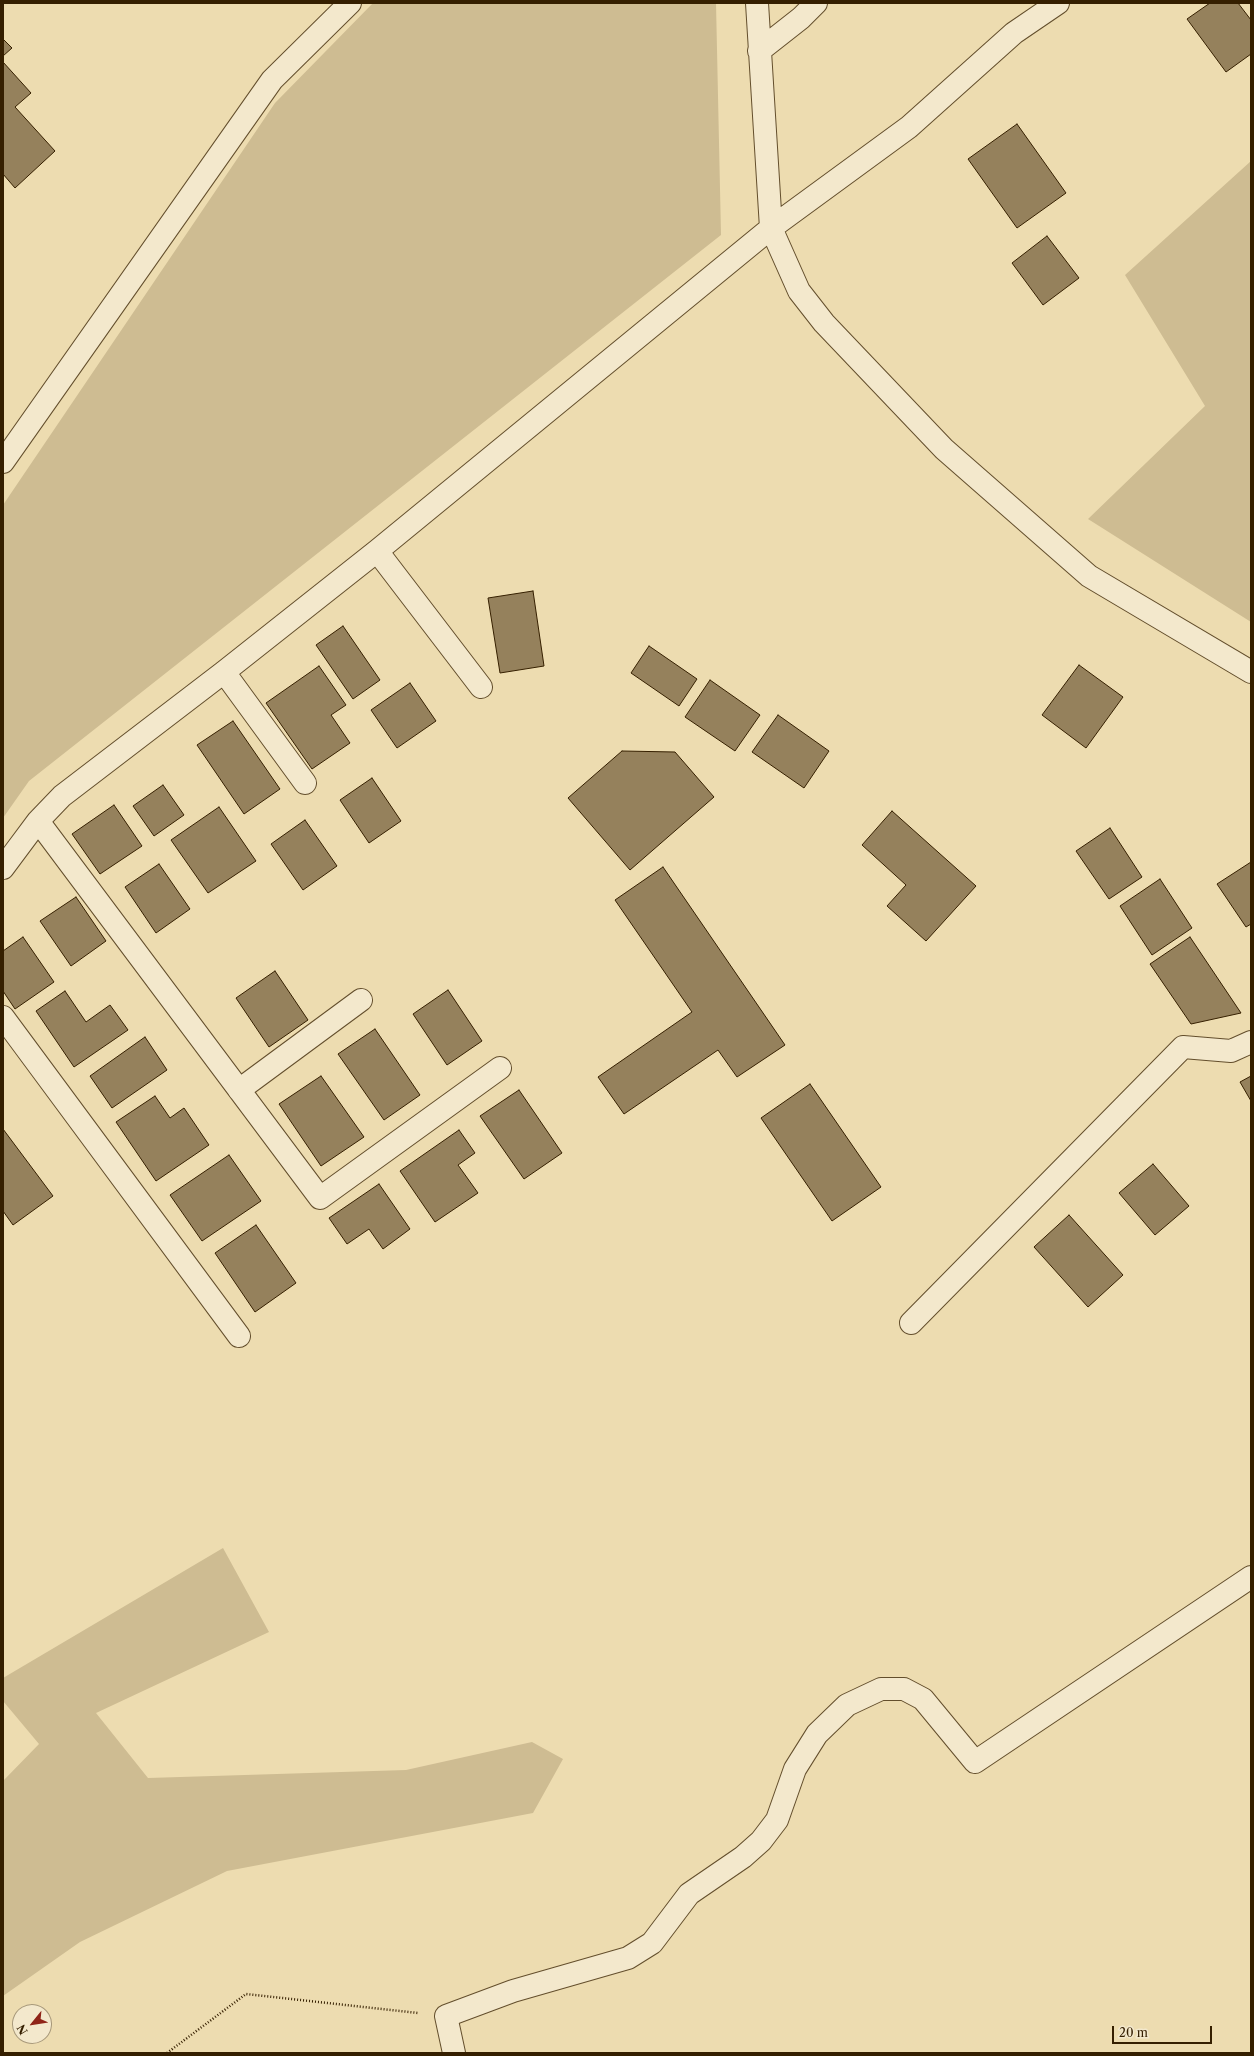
<!DOCTYPE html>
<style>
body{margin:0}
#map{position:relative;width:1254px;height:2056px;overflow:hidden;background:#eddcb0;font-family:"Libre Caslon Text",serif}
canvas{display:block}
.frame{position:absolute;inset:0;border:4px solid #351f00;pointer-events:none}
.north{position:absolute;left:12px;top:2004px;width:40px;height:40px;box-sizing:border-box;background:#f3e8cc;border:1px solid #a7987a;border-radius:50%;rotate:240deg;font-size:11px;font-weight:700;line-height:16px;text-align:center;color:#351f00}
.north::after{content:'';display:block;margin:auto;width:14px;height:18px;background:#8f2418;clip-path:polygon(50% 0,100% 100%,50% 72%,0 100%)}
.scale{position:absolute;left:1112px;top:2026px;width:100px;height:18px;box-sizing:border-box;border:2px solid #351f00;border-top:0;padding-left:5px;font-size:12px;line-height:14px;white-space:nowrap;color:#351f00;-webkit-text-stroke:3px #f3e8cc;paint-order:stroke}
</style>
<div id="map">
<canvas width="1254" height="2056"></canvas>
<div class="frame"></div>
<div class="north">N</div>
<div class="scale">20 m</div>
</div>
<script>
const c = document.querySelector('canvas').getContext('2d');
c.lineJoin = 'round';
function fill(path, color) { c.fillStyle = color; c.fill(path, 'evenodd'); }
const shape = rows => new Path2D(rows.map(r => 'M' + r).join(''));
function stroke(path, color, width, dash) { c.strokeStyle = color; c.lineWidth = width; c.lineCap = dash ? 'butt' : 'round'; c.setLineDash(dash || []); c.stroke(path); }
const green = shape([
 [373,3,716,3,721,235,29,781,3,818,3,505,275,103],
 [1251,161,1251,622,1088,519,1205,406,1125,275],
 [223,1548,269,1632,96,1713,148,1778,406,1770,532,1742,563,1759,533,1813,227,1871,80,1942,3,1996,3,1781,39,1744,3,1701,3,1678]
]);
const building = shape([
 [1210,3,1238,3,1251,20,1251,54,1226,72,1187,19,1210,3],
 [3,39,12,48,3,56,3,39],
 [3,62,31,93,15,107,55,151,15,188,3,174,3,62],
 [1017,124,1066,193,1017,228,968,159,1017,124],
 [1047,236,1079,278,1043,305,1012,263,1047,236],
 [533,591,544,666,500,673,488,598,533,591],
 [343,626,380,680,353,699,316,645,343,626],
 [649,646,697,679,679,706,631,673,649,646],
 [1079,665,1123,697,1086,748,1042,715,1079,665],
 [319,666,346,705,331,715,350,743,312,769,266,703,319,666],
 [710,680,760,715,735,751,685,717,710,680],
 [410,683,436,721,397,748,371,710,410,683],
 [778,715,829,751,804,788,752,752,778,715],
 [233,721,280,789,244,814,197,745,233,721],
 [622,751,675,752,714,797,630,870,568,798,622,751],
 [372,778,401,821,369,843,340,800,372,778],
 [163,785,184,815,154,836,133,806,163,785],
 [114,805,142,846,100,874,72,834,114,805],
 [219,807,256,861,208,893,171,840,219,807],
 [892,811,976,886,926,941,887,906,906,885,862,845,892,811],
 [305,820,337,866,303,890,271,844,305,820],
 [1110,828,1142,877,1109,899,1076,851,1110,828],
 [1251,862,1251,924,1246,927,1217,884,1251,862],
 [159,864,190,909,156,933,125,887,159,864],
 [663,867,785,1045,737,1077,718,1050,624,1114,598,1077,692,1012,615,900,663,867],
 [1160,879,1192,928,1152,955,1120,906,1160,879],
 [76,897,106,941,71,966,40,921,76,897],
 [23,937,54,982,15,1009,3,991,3,951,23,937],
 [1190,937,1241,1013,1191,1024,1150,964,1190,937],
 [275,971,308,1020,269,1047,236,998,275,971],
 [448,990,482,1041,447,1065,413,1014,448,990],
 [65,991,86,1022,110,1005,128,1030,74,1067,36,1011,65,991],
 [375,1029,420,1095,384,1120,338,1054,375,1029],
 [145,1037,167,1070,112,1108,90,1076,145,1037],
 [321,1076,364,1137,321,1166,279,1104,321,1076],
 [1251,1076,1251,1101,1240,1082,1251,1076],
 [810,1084,881,1187,832,1221,761,1118,810,1084],
 [519,1090,562,1153,524,1179,480,1116,519,1090],
 [155,1096,170,1118,184,1108,209,1145,156,1181,116,1122,155,1096],
 [3,1129,53,1196,13,1225,3,1211,3,1129],
 [459,1130,475,1153,458,1165,478,1193,435,1222,400,1171,459,1130],
 [229,1155,261,1201,202,1241,170,1195,229,1155],
 [1153,1164,1189,1206,1155,1235,1119,1193,1153,1164],
 [379,1184,410,1229,383,1249,369,1229,347,1244,329,1218,379,1184],
 [1069,1215,1123,1275,1088,1307,1034,1247,1069,1215],
 [256,1225,296,1283,255,1312,215,1253,256,1225]
]);
const path = shape([
 [167,2053,246,1994,418,2013]
]);
const minor = shape([
 [757,3,771,228,799,291,824,323,944,449,1089,576,1251,672],
 [759,51,801,18,816,3],
 [3,462,272,80,350,3],
 [377,551,481,687],
 [224,672,305,783],
 [38,821,320,1198,500,1068],
 [3,868,38,821,62,796,224,672,377,551,771,228,909,127,1014,33,1058,3],
 [3,1017,239,1336],
 [239,1090,361,1000],
 [911,1323,1183,1047,1231,1051,1251,1042],
 [454,2053,446,2016,513,1991,628,1958,652,1943,689,1894,743,1857,761,1841,777,1820,795,1769,817,1734,847,1705,881,1689,904,1689,923,1699,975,1762,1251,1577]
]);
fill(green, '#cebc92');
fill(building, '#95815c');
stroke(building, '#351f00', 1);
stroke(minor, '#634e2c', 24);
stroke(path, '#351f00', 2.5, [1, 2]);
stroke(minor, '#f3e8cc', 22);
</script>
